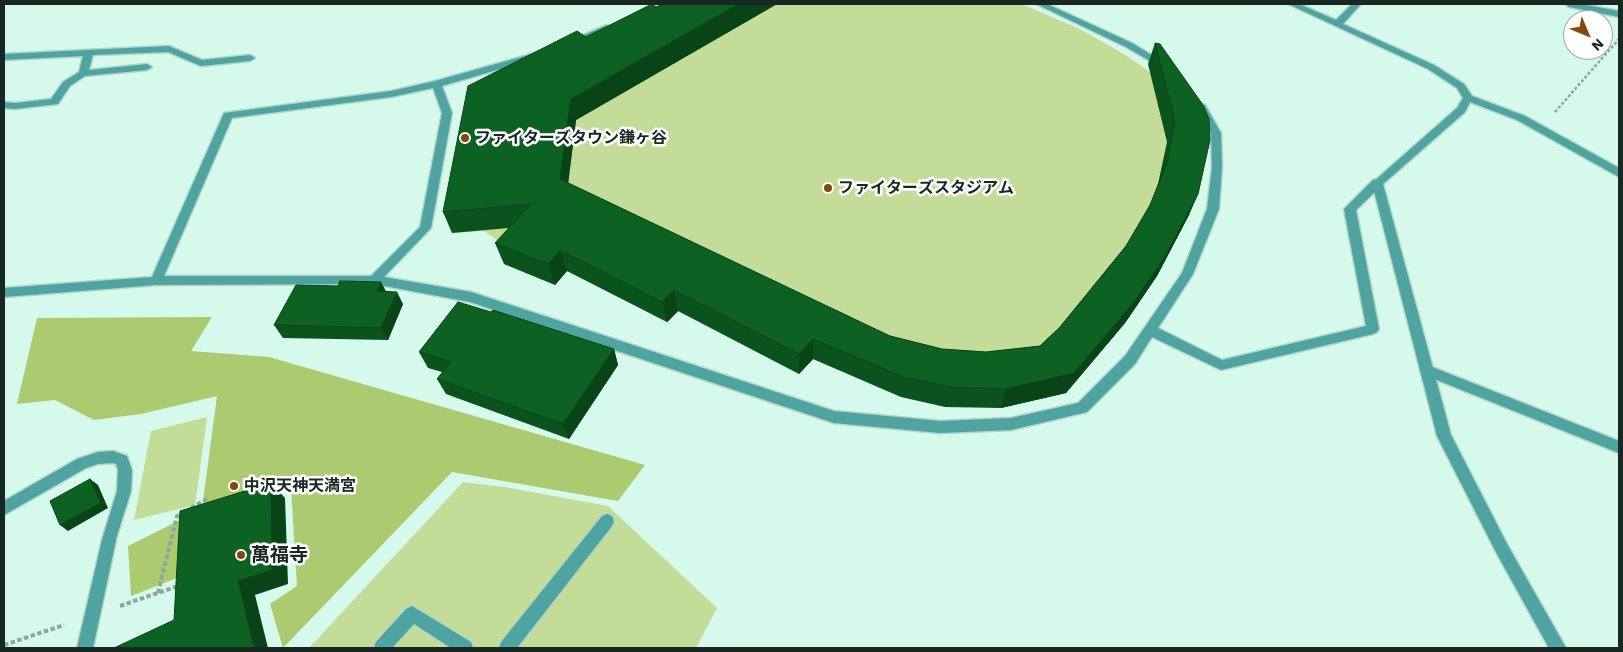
<!DOCTYPE html>
<meta charset="utf-8">
<style>
body{margin:0}
#map{position:relative;width:1623px;height:652px;overflow:hidden;background:#d5faec;font-family:"Work Sans",sans-serif}
canvas{display:block}
.frame{position:absolute;inset:0;border:5px solid #192722;pointer-events:none}
.north{position:absolute;left:1563px;top:10px;width:50px;height:50px;box-sizing:border-box;background:#fff;border:1px solid #a3a9a7;border-radius:50%;rotate:135deg;font-size:14px;font-weight:700;line-height:20px;text-align:center;color:#192722}
.north::after{content:'';display:block;margin:auto;width:18px;height:22px;background:#86460c;clip-path:polygon(50% 0,100% 100%,50% 72%,0 100%)}
</style>
<div id="map">
<canvas width="1623" height="652"></canvas>
<div class="frame"></div>
<div class="north">N</div>
</div>
<script>
const c = document.querySelector('canvas').getContext('2d');
c.lineJoin = 'round';
function fill(path, color) { c.fillStyle = color; c.fill(path, 'evenodd'); }
const shape = rows => new Path2D(rows.map(r => 'M' + r).join(''));
function stroke(path, color, width, dash) { c.strokeStyle = color; c.lineWidth = width; c.lineCap = dash ? 'butt' : 'round'; c.setLineDash(dash || []); c.stroke(path); }
function write(font, color, halo, rows, align = 'center') {
  c.font = font + ' "Work Sans","Noto Sans JP",sans-serif'; c.lineWidth = 5; c.setLineDash([]); c.textBaseline = 'middle'; c.strokeStyle = halo; c.fillStyle = color; for (const [text, x, y, turn = 0] of rows) {
    c.save(); c.translate(x, y); c.rotate((+turn || 0) * Math.PI / 180); c.textAlign = isNaN(turn) ? turn : align; if (halo) c.strokeText(text, 0, 0); c.fillText(text, 0, 0); c.restore();
  }
}
const green = shape([
 [707,4,1022,4,1080,29,1127,56,1154,75,1200,161,1189,215,1157,276,1125,323,901,397,813,359,799,374,678,311,667,322,567,271,555,285,504,264,514,252,484,231,452,233,476,104],
 [207,417,195,505,134,520,151,431],
 [463,482,505,487,608,506,717,608,696,648,309,648]
]);
const forest = shape([
 [212,317,191,351,269,357,645,465,618,501,452,472,283,648,270,604,297,586,291,487,193,518,182,576,131,596,128,546,202,509,217,396,141,414,94,420,55,400,17,404,37,318]
]);
const pathFar1 = shape([
 [1555,112,1619,39]
]);
const path = shape([
 [191,508,209,498],
 [158,593,177,516,181,514],
 [120,606,178,586],
 [4,645,64,625]
]);
const service = shape([
 [1036,4,1047,4,1132,43,1168,65,1166,67,1160,67,1126,47,1036,4],
 [607,25,612,28,610,30,573,45,567,45,565,43,607,25],
 [169,46,202,60,250,55,255,58,250,61,201,66,168,52,93,55,89,70,147,64,152,67,147,70,85,76,70,86,58,104,15,109,4,108,4,102,15,103,51,99,63,82,79,72,83,56,4,60,4,54,169,46],
 [535,53,538,54,538,58,442,86,452,113,431,228,384,277,471,292,834,411,940,421,1011,418,1078,403,1125,356,1182,273,1207,209,1212,167,1211,133,1196,107,1201,104,1205,105,1221,133,1222,167,1219,209,1193,274,1158,328,1222,360,1366,326,1344,209,1373,180,1377,179,1381,180,1382,183,1381,186,1356,210,1379,329,1377,332,1373,334,1221,370,1152,337,1135,364,1087,412,1011,430,940,433,834,423,470,302,374,284,156,285,4,297,4,288,152,277,224,113,391,91,435,81,535,53],
 [433,88,442,113,420,227,371,276,164,276,232,118,391,97,433,88],
 [1427,365,1619,441,1619,453,1422,374,1420,370,1422,366,1427,365],
 [607,514,612,516,614,521,612,526,517,648,499,648,501,642,602,516,607,514],
 [109,533,114,535,116,540,93,648,77,648,102,540,104,535,109,533],
 [412,606,471,642,473,648,451,648,414,624,392,648,374,648,376,642,406,609,412,606]
]);
const minor = shape([
 [1288,4,1299,4,1336,20,1352,4,1361,4,1343,24,1434,65,1464,84,1472,96,1525,116,1619,168,1619,177,1517,120,1470,102,1465,112,1383,184,1451,435,1507,544,1566,648,1549,648,1497,554,1437,436,1372,183,1457,108,1463,98,1457,88,1428,69,1288,4],
 [1565,4,1581,4,1619,11,1619,17,1569,7,1565,4],
 [113,451,127,456,132,470,131,491,114,545,109,547,104,545,102,540,117,491,118,470,116,464,113,463,98,464,86,468,4,515,4,501,77,459,98,452,113,451]
]);
const wall = shape([
 [663,4,777,4,576,120,568,183,890,336,942,349,986,352,1040,346,1060,327,1126,246,1150,206,1158,184,1167,142,1148,64,1155,43,1203,105,1189,215,1157,276,1125,323,1066,393,1001,408,945,407,901,397,813,359,799,374,678,311,667,322,567,271,555,285,504,264,495,243,509,228,452,233,443,212,586,37],
 [386,291,403,304,388,340,283,338,274,325],
 [614,349,618,365,569,439,446,394,437,379,442,372,428,368,419,352]
]);
const shadedWall = shape([
 [739,4,777,4,576,120,566,201,560,179,571,99],
 [1198,194,1189,215,1157,276,1125,323,1066,393,1001,408,1006,389],
 [560,250,567,271,555,285,548,264],
 [381,282,388,295,377,291],
 [674,290,678,311,667,322,662,302],
 [397,292,403,304,388,340,381,328],
 [813,339,813,359,799,374,799,354],
 [614,349,618,365,569,439,563,424],
 [90,479,98,485,108,508,68,531,60,525],
 [271,483,285,498,288,584,255,595,268,648,254,648,238,581]
]);
const building = shape([
 [652,4,656,7,663,4,739,4,571,99,560,179,890,336,942,349,986,352,1040,346,1060,327,1126,246,1150,205,1167,163,1175,121,1155,43,1160,44,1203,105,1209,119,1210,140,1198,194,1166,255,1134,302,1074,373,1006,389,949,387,904,377,813,339,799,354,674,290,662,302,560,250,548,264,495,243,531,204,443,212,468,86,577,31,586,37,652,4],
 [340,281,381,282,377,291,397,292,381,328,274,325,296,285,338,286,340,281],
 [458,302,491,312,493,310,614,349,563,424,437,379,451,362,419,352,458,302],
 [90,479,101,503,60,525,50,501,90,479],
 [271,483,272,570,238,581,254,648,114,648,174,620,180,511,271,483]
]);
const markers = [
 [465,138,5,"#86460c"],
 [828,188,5,"#86460c"],
 [234,486,5,"#86460c"],
 [241,555,5,"#86460c"]
];
const poiNames = [
 ["ファイターズタウン鎌ヶ谷",475,138],
 ["ファイターズスタジアム",838,188],
 ["中沢天神天満宮",244,486]
];
const nearPoinames = [
 ["萬福寺",251,555]
];
fill(green, '#c3dc98');
fill(forest, '#acca70');
stroke(service, '#b3d4c8', 3);
stroke(minor, '#b3d4c8', 3);
stroke(pathFar1, '#8ca89d', 2.5, [3, 2]);
stroke(path, '#8ca89d', 4, [4.5, 2.5]);
fill(service, '#4fa3a0');
fill(minor, '#4fa3a0');
fill(wall, '#0b531e');
fill(shadedWall, '#094418');
fill(building, '#0d6123');
stroke(building, '#094418', 1);
for (const [x, y, r, color] of markers) { const dot = new Path2D(); dot.arc(x, y, r, 0, 2 * Math.PI); c.fillStyle = color; c.fill(dot); stroke(dot, '#fff', 2); }
write('bold 16px', '#192722', '#fff', poiNames, 'left');
write('bold 19px', '#192722', '#fff', nearPoinames, 'left');
</script>
